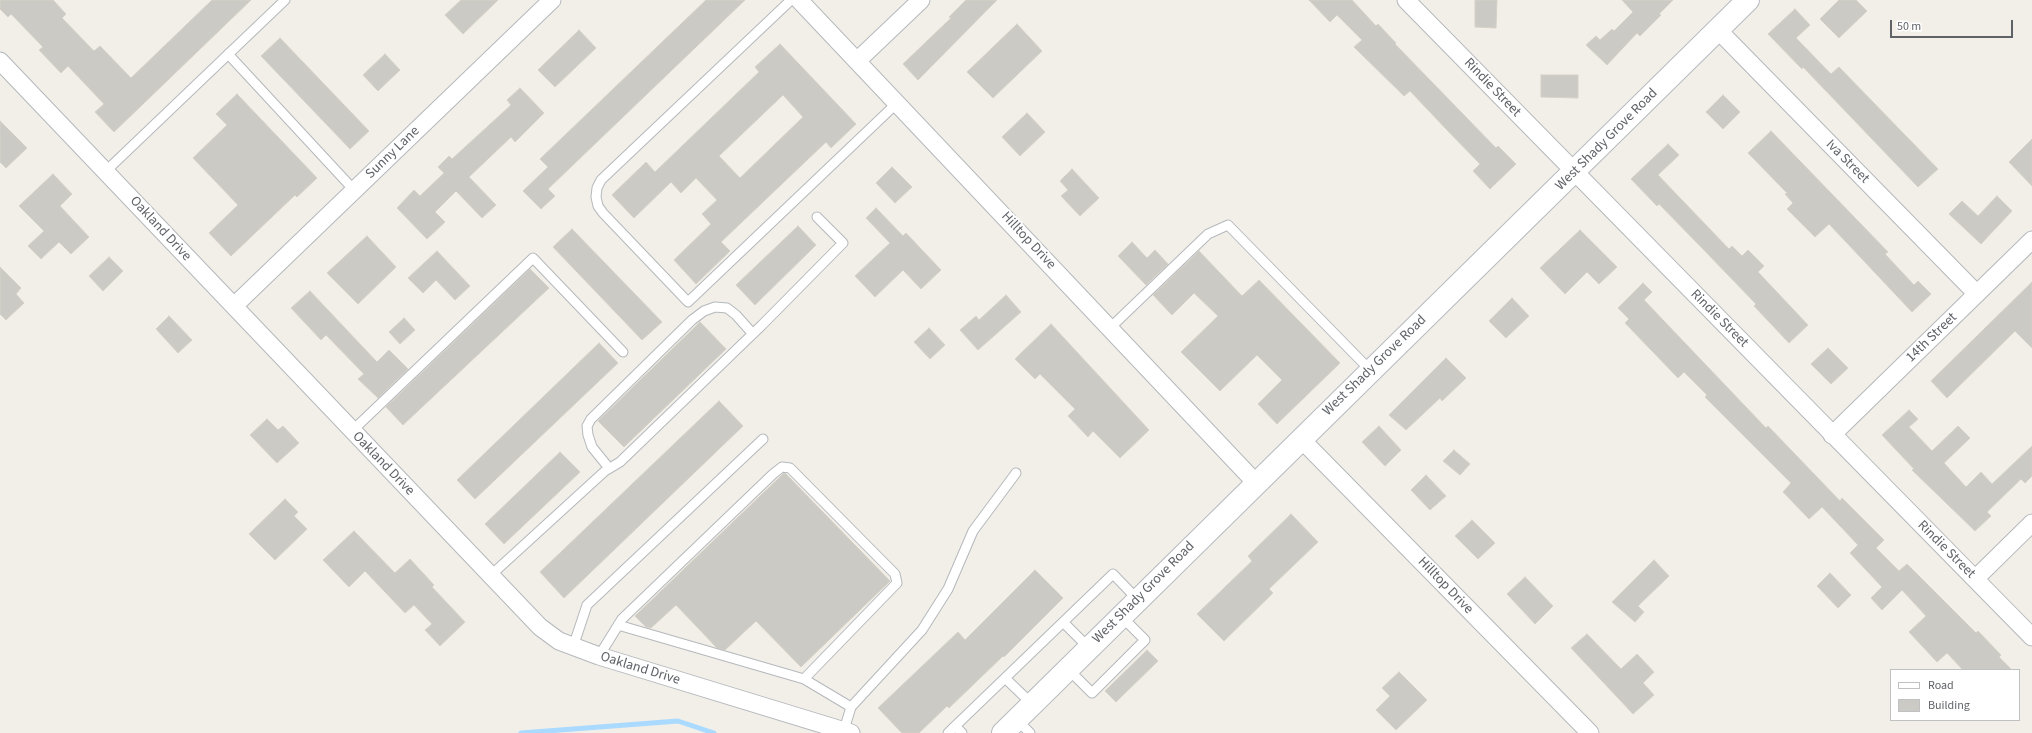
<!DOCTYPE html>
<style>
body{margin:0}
#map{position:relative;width:2032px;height:733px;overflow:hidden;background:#f1efe8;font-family:"Source Sans 3",sans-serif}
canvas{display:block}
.legend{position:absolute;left:1890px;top:669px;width:130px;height:52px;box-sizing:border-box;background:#fff;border:1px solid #bfc1c3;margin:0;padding:5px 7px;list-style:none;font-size:12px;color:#5f6368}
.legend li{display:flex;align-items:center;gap:8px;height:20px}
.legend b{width:20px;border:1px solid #bfc1c3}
.scale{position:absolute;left:1890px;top:20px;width:123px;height:18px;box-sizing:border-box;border:2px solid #5f6368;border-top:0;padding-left:5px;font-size:12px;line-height:14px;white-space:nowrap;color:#5f6368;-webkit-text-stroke:3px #fff;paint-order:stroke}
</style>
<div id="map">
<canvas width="2032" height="733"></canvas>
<ul class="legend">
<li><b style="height:5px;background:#fff"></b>Road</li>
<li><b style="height:11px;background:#cccac5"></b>Building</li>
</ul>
<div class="scale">50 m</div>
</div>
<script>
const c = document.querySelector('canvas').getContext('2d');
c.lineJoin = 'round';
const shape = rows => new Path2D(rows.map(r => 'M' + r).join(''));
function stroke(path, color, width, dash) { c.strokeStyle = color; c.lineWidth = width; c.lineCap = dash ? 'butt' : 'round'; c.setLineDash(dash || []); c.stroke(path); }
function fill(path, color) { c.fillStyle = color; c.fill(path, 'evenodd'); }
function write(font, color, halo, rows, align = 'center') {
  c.font = font + ' "Source Sans 3",sans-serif'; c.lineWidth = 4; c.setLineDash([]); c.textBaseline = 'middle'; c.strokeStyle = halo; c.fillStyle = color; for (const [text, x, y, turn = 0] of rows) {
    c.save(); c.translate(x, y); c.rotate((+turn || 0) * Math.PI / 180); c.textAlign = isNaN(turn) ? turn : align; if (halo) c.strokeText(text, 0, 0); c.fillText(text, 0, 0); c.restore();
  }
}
const stream = shape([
 [521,733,678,721,714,733]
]);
const building = shape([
 [0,0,53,0,66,14,62,18,94,51,100,46,131,78,212,0,251,0,114,132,95,112,104,104,68,66,61,73,39,50,43,47,11,14,8,17,0,9,0,0],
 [461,0,498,0,463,34,445,15,461,0],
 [706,0,745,0,548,189,555,196,541,209,523,191,548,167,540,159,706,0],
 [966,0,997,0,918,80,903,64,951,18,949,17,966,0],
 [1309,0,1352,0,1376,26,1378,24,1396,43,1395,44,1496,148,1498,146,1516,164,1490,189,1473,171,1480,164,1446,129,1410,91,1404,96,1354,47,1362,40,1337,15,1330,22,1309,0],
 [1475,0,1497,0,1496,28,1475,27,1475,0],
 [1622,0,1673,0,1659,14,1661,15,1640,36,1637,33,1607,65,1586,45,1596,36,1600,40,1612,29,1614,31,1633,12,1622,0],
 [1839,0,1856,0,1867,11,1839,38,1820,19,1839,0],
 [1795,9,1810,25,1796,38,1831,74,1839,67,1938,169,1918,187,1803,67,1802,69,1768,34,1795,9],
 [1017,24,1042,51,993,98,967,72,1017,24],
 [579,30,596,48,555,87,538,70,579,30],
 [280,38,369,131,350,149,261,56,280,38],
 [780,44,856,124,831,148,826,142,721,242,730,251,696,284,674,260,711,224,702,214,717,200,696,178,681,193,671,182,634,218,612,195,646,162,655,172,759,72,755,67,780,44],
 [783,95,803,117,740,178,719,156,783,95],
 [385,54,400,70,378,91,363,75,385,54],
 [1541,75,1578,75,1578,98,1541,97,1541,75],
 [520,88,544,113,515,142,511,137,469,177,496,205,482,218,456,191,435,212,445,222,427,239,397,208,414,190,420,196,444,173,438,167,449,156,452,159,511,105,507,100,520,88],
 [237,94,317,178,297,197,295,195,231,256,209,233,238,205,193,158,227,125,216,114,237,94],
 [1723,95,1740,112,1723,129,1706,112,1723,95],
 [1027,113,1045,132,1020,156,1002,137,1027,113],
 [0,121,27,148,6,168,0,162,0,121],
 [1771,131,1888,252,1885,254,1914,285,1918,281,1931,294,1912,312,1829,224,1815,237,1787,209,1793,203,1785,194,1787,193,1748,153,1771,131],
 [2032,139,2032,186,2009,162,2032,139],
 [1668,144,1679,155,1658,175,1729,249,1732,246,1742,256,1748,250,1764,266,1758,272,1808,325,1789,343,1754,306,1756,304,1701,247,1659,204,1657,206,1631,179,1668,144],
 [892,167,912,187,895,203,876,183,892,167],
 [1072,169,1099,198,1080,216,1061,196,1068,190,1060,181,1072,169],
 [53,174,72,194,60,206,89,237,71,254,59,242,41,259,28,246,44,231,19,206,53,174],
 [1997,196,2012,211,1981,244,1949,214,1962,201,1978,216,1997,196],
 [876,208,903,236,906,233,941,270,921,289,903,270,875,297,855,276,890,243,866,218,876,208],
 [798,226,816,245,755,305,736,285,798,226],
 [572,229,662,322,642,340,553,247,572,229],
 [1580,230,1617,267,1599,284,1587,272,1565,294,1540,268,1580,230],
 [367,236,396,267,358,304,327,273,367,236],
 [1132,242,1147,258,1155,250,1168,264,1146,285,1118,256,1132,242],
 [437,251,470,286,455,300,436,280,423,293,408,278,437,251],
 [1199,251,1242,296,1259,280,1340,363,1277,424,1258,404,1282,380,1257,355,1220,391,1181,352,1218,316,1194,293,1172,315,1153,295,1199,251],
 [109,257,123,271,103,291,89,276,109,257],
 [0,267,21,288,16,294,24,303,6,320,0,314,0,267],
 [530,269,549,288,403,425,386,407,530,269],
 [2032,282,2032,348,2015,331,1947,398,1931,381,2032,282],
 [1643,283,1652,292,1644,300,1766,428,1768,426,1840,501,1842,498,1884,540,1876,548,1899,571,1907,564,1976,633,1978,631,2001,655,1999,657,2012,670,1963,670,1947,653,1937,662,1909,632,1926,616,1902,590,1882,610,1871,598,1882,587,1850,553,1858,545,1822,507,1809,519,1783,492,1791,483,1705,397,1707,395,1684,372,1678,378,1625,323,1629,319,1618,308,1643,283],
 [310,291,377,362,389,350,408,369,378,398,358,379,364,374,326,335,321,340,291,308,310,291],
 [1006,295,1021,312,978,350,960,330,976,316,979,320,1006,295],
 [1512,298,1529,316,1506,338,1489,321,1512,298],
 [169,316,192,340,178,353,156,329,169,316],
 [404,318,415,330,400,344,389,332,404,318],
 [700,322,726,349,624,447,598,421,700,322],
 [1051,324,1149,430,1120,458,1093,431,1088,437,1068,416,1075,409,1040,374,1035,379,1015,359,1051,324],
 [929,328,945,345,930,359,914,342,929,328],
 [599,343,618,363,475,499,457,480,599,343],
 [1828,348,1848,368,1831,384,1811,364,1828,348],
 [1446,358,1466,378,1442,401,1440,398,1406,430,1389,415,1446,358],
 [719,401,743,426,564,598,540,572,719,401],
 [1909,410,1918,419,1909,427,1932,451,1958,426,1970,438,1944,463,1966,487,1981,472,1992,484,2032,446,2032,476,2025,483,2021,479,1987,512,1991,516,1975,531,1912,470,1914,469,1882,435,1909,410],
 [267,419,278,430,283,426,299,443,277,463,250,435,267,419],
 [1379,426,1401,450,1385,466,1362,442,1379,426],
 [1454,450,1470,464,1460,475,1443,461,1454,450],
 [560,452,580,472,504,544,485,524,560,452],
 [784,473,786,474,890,581,801,667,756,621,725,650,717,648,676,605,651,628,646,627,635,616,784,473],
 [1426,475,1446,496,1430,510,1411,490,1426,475],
 [285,499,298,512,294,516,307,529,275,560,249,534,285,499],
 [1291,514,1318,542,1269,589,1273,593,1224,641,1197,614,1252,561,1248,556,1291,514],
 [1472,520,1495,543,1478,559,1455,536,1472,520],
 [354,531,395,573,410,559,434,585,432,587,465,622,440,646,425,630,432,624,414,605,405,613,365,571,349,587,323,560,354,531],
 [1654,560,1669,576,1638,606,1644,612,1635,622,1612,602,1654,560],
 [1035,570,1063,598,1004,657,1003,656,949,708,947,706,919,733,902,733,878,708,958,632,965,640,1035,570],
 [1830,573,1851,595,1838,608,1817,586,1830,573],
 [1525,577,1553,606,1535,624,1507,594,1525,577],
 [1587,634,1621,669,1637,654,1654,672,1643,683,1654,695,1633,714,1571,648,1587,634],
 [1147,650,1158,661,1116,702,1105,691,1147,650],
 [1399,672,1427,700,1396,730,1376,710,1390,696,1382,688,1399,672]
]);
const service = shape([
 [791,0,601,180,597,188,596,197,598,206,603,213,688,302,897,103],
 [228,54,354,190],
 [106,171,285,0],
 [1110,328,1208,234,1228,225,1371,371],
 [352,431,533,258,623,352],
 [609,468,592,447,588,435,587,426,591,419,692,320,704,311,715,307,727,308,736,315,753,334],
 [490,576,605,471,620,462,762,325,843,243,817,217],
 [1063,622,1089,648],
 [618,625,804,679],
 [573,647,587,605,763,439],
 [599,656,622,619,773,474,782,467,790,468,895,574,897,583,804,679,851,707,844,730],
 [1068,669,1092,693,1145,640,1121,616],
 [1005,678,1032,704],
 [851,707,922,630,948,589,973,531,1016,473],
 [1017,720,1030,733],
 [955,726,962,733],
 [948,733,1113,574,1138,600]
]);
const minor = shape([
 [799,0,1256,483],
 [1406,0,2032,637],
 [1718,30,1977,294],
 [0,61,540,627,559,641,599,656,851,733],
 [857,61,921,0],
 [234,306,552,0],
 [1832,435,2032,240],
 [1301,439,1590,733],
 [1975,579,2032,523]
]);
const secondary = shape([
 [1003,733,1748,0]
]);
const streetNames = [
 ["Rindie Street",1492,88,46],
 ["West Shady Grove Road",1607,140,-45],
 ["Sunny Lane",393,153,-44],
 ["Iva Street",1847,162,45],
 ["Oakland Drive",160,229,47],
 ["Hilltop Drive",1028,241,47],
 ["Rindie Street",1719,319,45],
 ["14th Street",1932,338,-44],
 ["West Shady Grove Road",1375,366,-44],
 ["Oakland Drive",383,464,46],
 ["Rindie Street",1946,550,45],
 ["Hilltop Drive",1445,586,46],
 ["West Shady Grove Road",1144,593,-45],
 ["Oakland Drive",640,669,17]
];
stroke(stream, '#aadaff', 5);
fill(building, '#cccac5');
stroke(building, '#d6d1c6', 1);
stroke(service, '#b5b8bc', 11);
stroke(minor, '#b5b8bc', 19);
stroke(secondary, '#b6babf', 24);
stroke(service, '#fff', 9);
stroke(minor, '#fff', 17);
stroke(secondary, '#fff', 22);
write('14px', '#5f6368', '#fff', streetNames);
</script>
